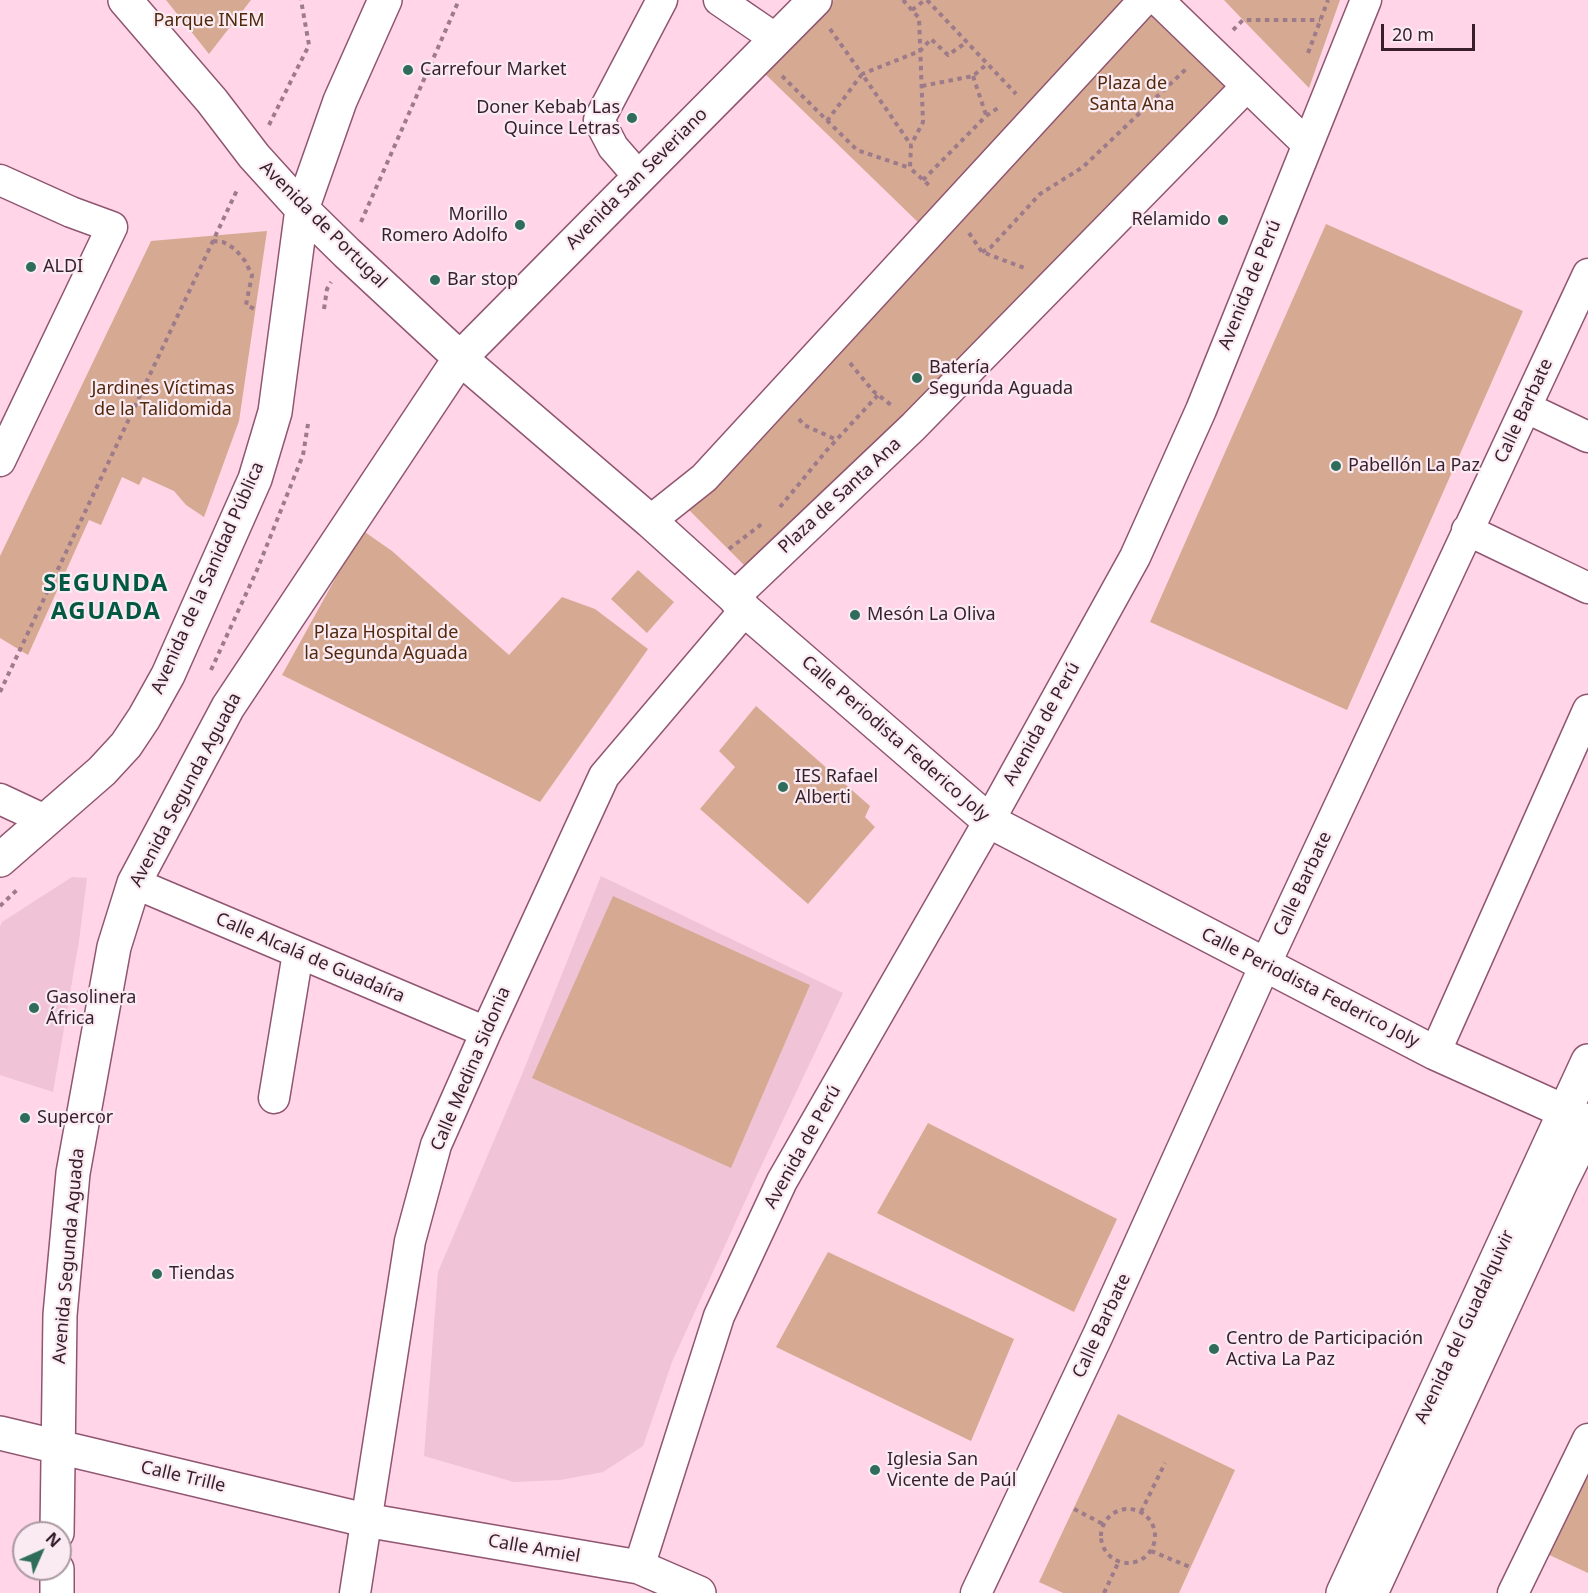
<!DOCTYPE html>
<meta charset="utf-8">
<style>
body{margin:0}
#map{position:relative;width:1588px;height:1593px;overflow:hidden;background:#ffd5e7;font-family:"Noto Sans",sans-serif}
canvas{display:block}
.north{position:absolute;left:12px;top:1521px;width:60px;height:60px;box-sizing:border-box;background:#f9ebf1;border:2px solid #ab99a1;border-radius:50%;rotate:45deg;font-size:16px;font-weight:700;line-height:24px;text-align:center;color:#371e2a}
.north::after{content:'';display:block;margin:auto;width:21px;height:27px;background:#2f6d5a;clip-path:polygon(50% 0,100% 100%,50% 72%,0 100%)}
.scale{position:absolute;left:1381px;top:24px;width:94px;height:27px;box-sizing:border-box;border:3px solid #371e2a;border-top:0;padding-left:8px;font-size:18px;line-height:21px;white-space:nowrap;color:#371e2a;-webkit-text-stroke:4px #f9ebf1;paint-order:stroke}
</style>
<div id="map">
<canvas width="1588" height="1593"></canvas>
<div class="north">N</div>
<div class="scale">20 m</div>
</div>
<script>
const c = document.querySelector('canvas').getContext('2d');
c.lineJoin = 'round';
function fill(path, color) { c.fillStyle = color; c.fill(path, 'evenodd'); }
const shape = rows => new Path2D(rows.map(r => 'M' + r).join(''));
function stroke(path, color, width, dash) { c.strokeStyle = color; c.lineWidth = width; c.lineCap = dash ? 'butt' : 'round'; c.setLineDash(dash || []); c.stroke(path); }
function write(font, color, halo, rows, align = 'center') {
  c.font = font + ' "Noto Sans",sans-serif'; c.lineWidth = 4.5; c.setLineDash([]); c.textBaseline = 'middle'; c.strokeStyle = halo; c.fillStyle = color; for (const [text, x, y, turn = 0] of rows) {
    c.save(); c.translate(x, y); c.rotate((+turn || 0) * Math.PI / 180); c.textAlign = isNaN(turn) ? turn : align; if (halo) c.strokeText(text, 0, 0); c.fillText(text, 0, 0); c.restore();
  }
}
const built = shape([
 [601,876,843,993,757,1175,672,1362,643,1446,603,1472,560,1480,514,1482,424,1456,438,1272,521,1077],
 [72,877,87,878,79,941,53,1092,0,1075,0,927,2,922]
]);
const green = shape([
 [166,0,251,0,209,54],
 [834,0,1138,0,1229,85,750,571,676,497,924,228,762,71],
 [1224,0,1340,0,1309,88,1243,20],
 [1326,224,1523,311,1347,710,1150,622],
 [267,231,239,421,204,517,186,505,174,491,143,477,139,485,122,477,101,525,89,520,28,655,0,638,0,556,151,241],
 [362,530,392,551,509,655,562,597,595,609,648,649,540,802,282,675],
 [638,570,674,602,647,633,611,599],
 [756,706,870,806,865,817,875,827,808,904,700,809,735,767,719,751],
 [613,896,810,985,731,1168,532,1078],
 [928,1123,1117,1219,1074,1312,877,1213],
 [828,1252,1014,1339,971,1441,776,1347],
 [1118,1414,1235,1470,1179,1593,1063,1593,1039,1582],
 [1588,1462,1588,1573,1543,1552]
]);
const path = shape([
 [903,0,919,18,923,122,911,145,910,168,932,188],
 [927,0,1016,94],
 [912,10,925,0],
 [830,29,862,74,920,51,931,39,948,55,967,42],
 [1233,30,1243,20,1320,20],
 [1308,53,1328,0],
 [782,76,857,150,910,168],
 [973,76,987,118],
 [922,86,973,76,987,64],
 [827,121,862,74,911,145],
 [269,125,309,45,301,0],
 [923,180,986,116,1001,106],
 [361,222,459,0],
 [969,233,982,252,1027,269],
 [213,241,223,242,235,249,245,261,252,275,246,305,257,310],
 [982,252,991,247,1040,194,1083,167,1186,69],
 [324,309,327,289,331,282],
 [850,363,873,391,891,405],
 [799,419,804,425,837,440],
 [780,507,827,450,878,395],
 [729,549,763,523],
 [211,670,257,570,303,455,308,424],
 [0,692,238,188],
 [0,906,18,889],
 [1074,1509,1103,1524],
 '1101 1536a27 27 0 1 1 54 0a27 27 0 1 1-54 0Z',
 [1141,1512,1165,1463],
 [1151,1551,1190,1567],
 [1104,1593,1119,1561]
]);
const street = shape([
 [719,0,776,39],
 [1158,0,1307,144],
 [639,177,613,147,599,120,662,0],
 [0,180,71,212,112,227,0,461],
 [1527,408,1588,437],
 [650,521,704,478,1144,0],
 [1467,530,1588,588],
 [734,597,914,426,1247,86],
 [0,799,45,820],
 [134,883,486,1032],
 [1435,1053,1588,710],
 [274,1098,298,953],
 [639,1567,719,1316,782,1181,989,821,1135,557,1201,410,1366,0],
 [355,1593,410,1241,436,1145,486,1032,604,776,745,610],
 [976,1593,1098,1335,1265,965,1588,274],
 [1513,1593,1588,1439]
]);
const secondary = shape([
 [125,0,212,101,254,156,302,209,347,253,460,358,650,521,734,597,745,610,989,821,1435,1053,1588,1122],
 [0,860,102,771,126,745,144,718,168,675,255,479,275,412,302,209,340,101,385,0],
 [0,1433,365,1520,639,1567,699,1593],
 [57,1533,60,1315,73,1173,114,947,134,883,228,707,460,358,815,0],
 [57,1593,57,1569],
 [1343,1593,1588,1061],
 [1371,1593,1562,1180,1588,1128]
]);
const markers = [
 [408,70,6,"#2f6d5a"],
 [632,118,6,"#2f6d5a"],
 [1223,220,6,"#2f6d5a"],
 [520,225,6,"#2f6d5a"],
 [31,267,6,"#2f6d5a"],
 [435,280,6,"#2f6d5a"],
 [917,378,6,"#2f6d5a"],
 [1336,466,6,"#2f6d5a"],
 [855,615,6,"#2f6d5a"],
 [783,787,6,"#2f6d5a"],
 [34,1008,6,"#2f6d5a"],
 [25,1118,6,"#2f6d5a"],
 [157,1274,6,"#2f6d5a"],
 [1214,1349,6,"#2f6d5a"],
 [875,1470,6,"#2f6d5a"]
];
const parkNames = [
 ["Parque INEM",209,21],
 ["Plaza de",1132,84],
 ["Santa Ana",1132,105],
 ["Jardines Víctimas",163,389],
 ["de la Talidomida",163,410],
 ["Plaza Hospital de",386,633],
 ["la Segunda Aguada",386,654]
];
const poiNames = [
 ["Carrefour Market",420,70],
 ["Doner Kebab Las",620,108,"right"],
 ["Quince Letras",620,129,"right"],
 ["Morillo",508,215,"right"],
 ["Romero Adolfo",508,236,"right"],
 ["Relamido",1211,220,"right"],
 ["ALDI",43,267],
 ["Bar stop",447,280],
 ["Batería",929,368],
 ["Segunda Aguada",929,389],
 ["Pabellón La Paz",1348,466],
 ["Mesón La Oliva",867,615],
 ["IES Rafael",795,777],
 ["Alberti",795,798],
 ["Gasolinera",46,998],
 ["África",46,1019],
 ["Supercor",37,1118],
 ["Tiendas",169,1274],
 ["Centro de Participación",1226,1339],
 ["Activa La Paz",1226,1360],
 ["Iglesia San",887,1460],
 ["Vicente de Paúl",887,1481]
];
const streetNames = [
 ["Avenida San Severiano",637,179,-45],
 ["Avenida de Portugal",323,225,45],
 ["Avenida de Perú",1250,285,-68],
 ["Calle Barbate",1524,411,-65],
 ["Plaza de Santa Ana",840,496,-43],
 ["Avenida de la Sanidad Pública",208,578,-66],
 ["Avenida de Perú",1042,724,-61],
 ["Calle Periodista Federico Joly",895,739,41],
 ["Avenida Segunda Aguada",186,790,-62],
 ["Calle Barbate",1303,884,-65],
 ["Calle Alcalá de Guadaíra",310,958,23],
 ["Calle Periodista Federico Joly",1310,988,27],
 ["Calle Medina Sidonia",471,1069,-67],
 ["Avenida de Perú",803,1147,-61],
 ["Avenida Segunda Aguada",69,1256,-85],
 ["Calle Barbate",1102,1326,-65],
 ["Avenida del Guadalquivir",1465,1327,-65],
 ["Calle Trille",183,1477,13],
 ["Calle Amiel",534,1549,10]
];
const districtNames = [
 ["SEGUNDA",106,584],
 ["AGUADA",106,612]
];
fill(built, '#f0c3d7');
fill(green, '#d6aa92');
stroke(street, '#905571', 33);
stroke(secondary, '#905571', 36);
stroke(path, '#9d7b8a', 4, [4.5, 4.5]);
stroke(street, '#fff', 30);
stroke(secondary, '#fff', 33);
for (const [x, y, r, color] of markers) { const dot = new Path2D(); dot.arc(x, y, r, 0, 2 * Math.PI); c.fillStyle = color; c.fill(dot); stroke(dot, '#f9ebf1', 2); }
write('18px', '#52280c', '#f9ebf1', parkNames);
write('18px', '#371e2a', '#f9ebf1', poiNames, 'left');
write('18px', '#371e2a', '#f9ebf1', streetNames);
c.letterSpacing = '1.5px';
write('bold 24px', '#035844', '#f9ebf1', districtNames);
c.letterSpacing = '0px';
</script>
